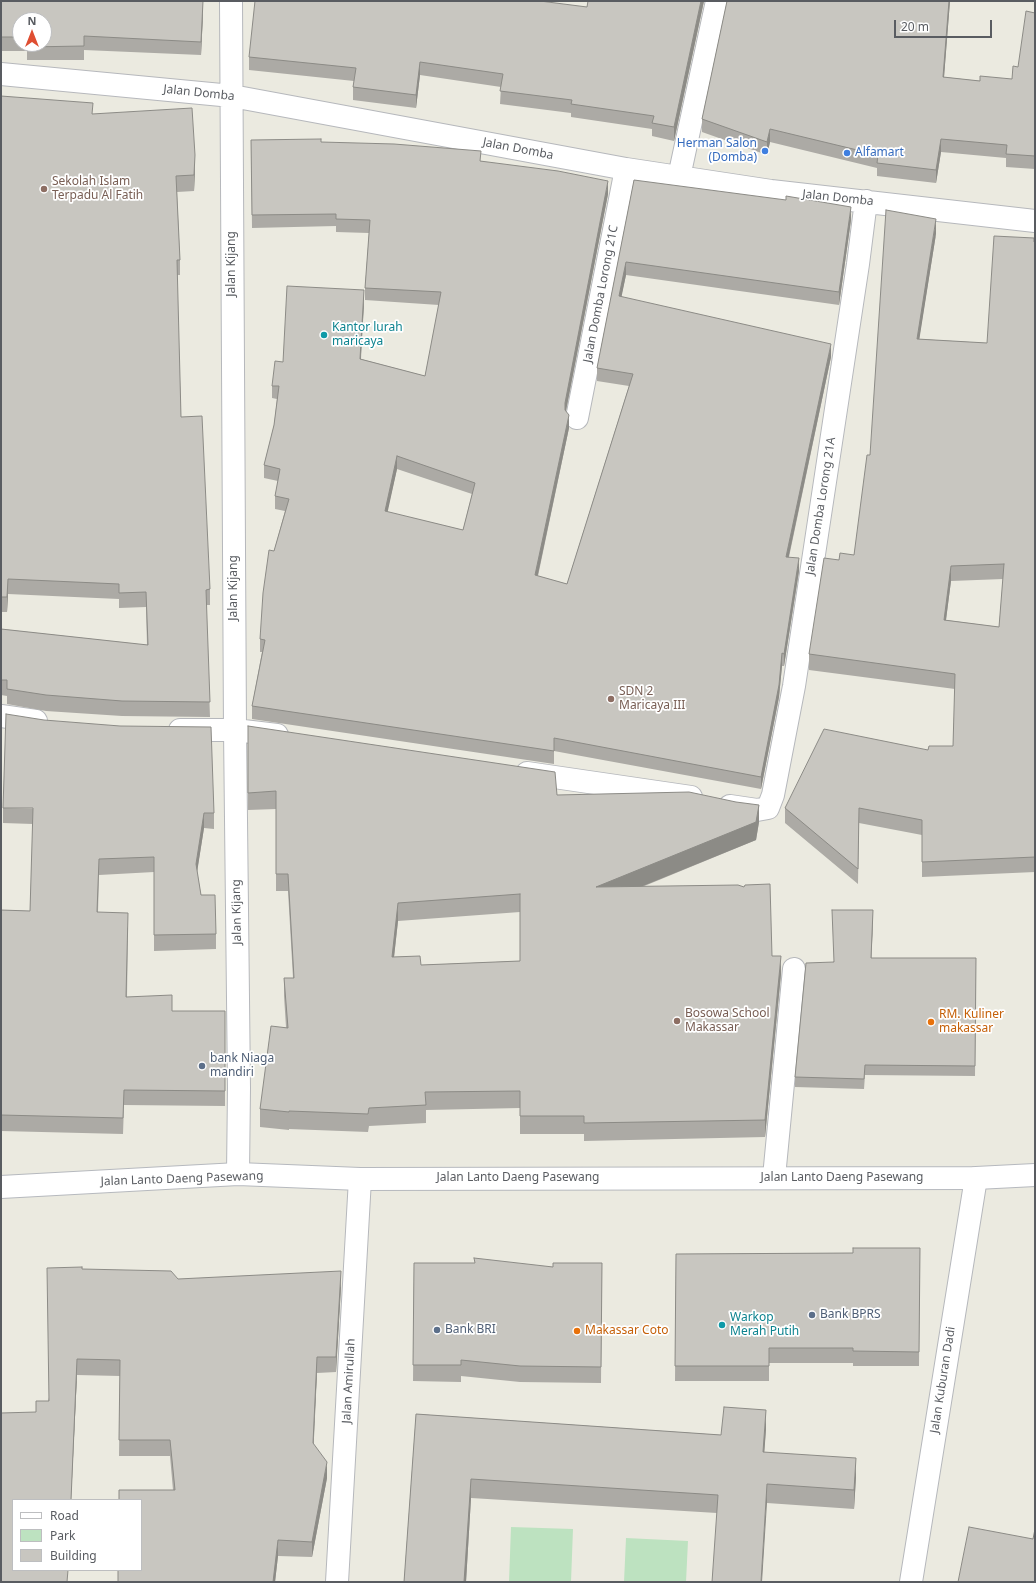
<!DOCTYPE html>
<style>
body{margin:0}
#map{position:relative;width:1036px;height:1583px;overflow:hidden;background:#ebeae0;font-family:"Noto Sans",sans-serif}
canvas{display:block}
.frame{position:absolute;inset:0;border:2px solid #595c61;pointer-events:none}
.legend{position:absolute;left:12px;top:1499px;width:130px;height:72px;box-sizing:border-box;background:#fff;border:1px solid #bdbec0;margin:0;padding:5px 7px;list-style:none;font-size:12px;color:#595c61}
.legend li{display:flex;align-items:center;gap:8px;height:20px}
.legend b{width:20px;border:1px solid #bdbec0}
.north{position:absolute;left:12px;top:12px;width:40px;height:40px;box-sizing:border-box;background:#fff;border:1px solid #bdbec0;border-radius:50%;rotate:0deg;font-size:11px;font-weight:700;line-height:16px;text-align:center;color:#595c61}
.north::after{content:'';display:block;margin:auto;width:14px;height:18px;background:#df4e32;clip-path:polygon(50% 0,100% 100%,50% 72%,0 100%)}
.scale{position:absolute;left:894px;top:20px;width:98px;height:18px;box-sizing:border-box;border:2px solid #595c61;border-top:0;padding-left:5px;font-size:12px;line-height:14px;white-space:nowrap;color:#595c61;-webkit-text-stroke:3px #fff;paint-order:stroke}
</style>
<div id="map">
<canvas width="1036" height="1583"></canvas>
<div class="frame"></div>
<ul class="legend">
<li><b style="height:5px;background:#fff"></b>Road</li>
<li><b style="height:11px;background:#bde2c0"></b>Park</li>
<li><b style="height:11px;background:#c8c6c0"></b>Building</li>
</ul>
<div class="north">N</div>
<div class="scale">20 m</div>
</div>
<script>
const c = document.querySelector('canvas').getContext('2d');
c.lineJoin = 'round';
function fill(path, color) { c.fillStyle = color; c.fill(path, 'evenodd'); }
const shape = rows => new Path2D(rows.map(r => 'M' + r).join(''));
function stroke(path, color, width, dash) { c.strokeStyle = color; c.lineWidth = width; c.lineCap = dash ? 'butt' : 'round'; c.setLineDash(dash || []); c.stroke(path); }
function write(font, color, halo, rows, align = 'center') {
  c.font = font + ' "Noto Sans",sans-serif'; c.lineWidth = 3.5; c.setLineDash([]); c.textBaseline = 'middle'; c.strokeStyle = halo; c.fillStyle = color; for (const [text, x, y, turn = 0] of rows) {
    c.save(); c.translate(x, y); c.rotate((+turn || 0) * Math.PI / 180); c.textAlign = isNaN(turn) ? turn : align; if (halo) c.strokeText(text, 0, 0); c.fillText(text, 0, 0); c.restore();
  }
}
const green = shape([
 [511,1527,573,1529,571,1582,509,1582],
 [626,1538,688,1541,686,1582,624,1582]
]);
const minor = shape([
 [231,1,235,730,239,1088,238,1174],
 [1,74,232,96,626,169,771,191,1035,221],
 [679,177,717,1],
 [577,418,626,169],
 [1,716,36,721],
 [180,730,235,730,277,735],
 [527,773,691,797],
 [730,806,757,810,768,808,773,795,794,686,858,264,866,201],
 [774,1177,794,969],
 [337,1582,360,1179],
 [911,1582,976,1178]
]);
const secondary = shape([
 [1,1187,238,1174,360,1179,976,1178,1035,1175]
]);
const wall = shape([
 [1,1,203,14,201,55,84,50,84,60,27,60,27,51,1,51],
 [20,20,44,44,20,44],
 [588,1,704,1,674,141,652,136,652,129,571,117,571,113,500,104,501,87,420,75,416,108,353,100,353,87,354,81,249,70,249,57,587,7],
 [727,1,950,1,944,77,980,81,1012,79,1018,67,1035,13,1035,169,1006,167,1006,158,941,152,936,183,877,176,877,168,770,142,767,155,702,132,702,119],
 [1,96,93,114,195,170,194,191,177,192,180,260,180,275,177,275,181,417,210,589,210,605,206,605,210,717,122,716,46,711,7,704,7,696,1,695,1,629,147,645,146,607,119,608,119,599,8,594,7,612,1,612],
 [251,140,321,142,481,161,608,194,566,410,569,428,538,576,567,584,629,386,597,381,597,368,634,180,851,220,839,305,626,275,621,297,831,357,789,557,799,571,784,666,782,666,779,697,761,789,554,751,554,764,252,719,252,706,262,652,260,652,260,639,274,551,285,511,275,509,275,496,278,481,264,478,264,465,274,425,277,399,272,398,272,386,283,362,364,303,361,359,425,376,439,305,365,300,365,288,369,233,336,232,336,226,252,228],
 [397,469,472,494,463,530,387,512],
 [936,234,919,339,987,343,1034,242,1035,242,1035,872,922,877,922,835,859,823,858,884,785,823,785,808,928,750,953,746,955,689,809,670,809,654,839,560,854,555,870,455],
 [1003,579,999,627,946,620,951,581],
 [248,726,557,795,759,822,756,840,642,887,772,956,781,974,765,1137,584,1141,584,1134,520,1134,520,1108,426,1110,426,1123,369,1126,368,1132,289,1129,289,1130,260,1127,260,1109,286,1027,284,996,284,978,293,978,288,891,276,891,276,809,248,810],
 [520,912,520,961,421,965,394,957,398,921],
 [3,808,214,813,214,829,204,828,197,871,201,895,216,934,216,949,154,951,154,872,99,875,98,912,128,928,127,997,172,1011,225,1011,225,1106,124,1105,123,1134,1,1131,1,910,30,911,33,824,3,823],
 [873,920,871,958,976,958,975,1076,865,1075,864,1089,795,1087,795,1077,833,962],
 [920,1248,919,1366,853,1366,853,1363,769,1363,769,1381,675,1381,676,1254,853,1253],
 [414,1263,553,1267,602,1263,601,1383,520,1382,461,1376,461,1382,413,1381],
 [82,1269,178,1279,341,1287,336,1372,317,1373,313,1444,327,1478,312,1557,278,1556,275,1582,118,1582,173,1490,170,1456,119,1456,120,1376,77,1375,71,1500,36,1412,48,1401],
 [416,1414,721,1435,766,1429,764,1452,856,1477,854,1509,767,1503,717,1513,471,1498,466,1582,404,1582]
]);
const shadedWall = shape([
 [203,1,203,14,201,55,201,42],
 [701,1,704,1,674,141,674,127],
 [949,1,950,1,943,90,943,77],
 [420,62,420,75,416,108,416,95],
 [770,129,770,142,767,155,767,142],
 [941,139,941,152,936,183,936,170],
 [195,155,195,170,194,191,194,175],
 [608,181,608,194,565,416,565,403],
 [851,207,851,220,839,305,839,292],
 [936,219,936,234,917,354,917,339],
 [626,262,626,275,619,309,619,296],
 [364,290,364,303,360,371,360,359],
 [831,344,831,357,786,569,786,557],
 [569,415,569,428,535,588,535,575],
 [397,456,397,469,385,524,385,511],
 [799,558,799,571,784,666,784,654],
 [951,566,951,581,944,635,944,620],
 [8,579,8,594,7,612,7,597],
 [782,653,782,666,779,697,761,789,761,777],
 [759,805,759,822,756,840,596,905,596,887],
 [204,813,204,828,196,879,196,864],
 [398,903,398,921,392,975,392,957],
 [873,910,873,920,871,968,871,958],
 [781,956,781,974,765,1137,765,1120],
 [341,1271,341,1287,336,1372,336,1357],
 [317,1357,317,1373,313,1459,313,1443],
 [77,1359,77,1375,71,1500],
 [766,1410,766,1429,763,1471,763,1452],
 [856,1458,856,1477,854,1509,854,1490],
 [327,1462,327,1478,312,1557,312,1542],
 [471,1479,471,1498,466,1582,464,1582],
 [767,1484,767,1503,762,1582,761,1582],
 [278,1540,278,1556,275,1582,273,1582]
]);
const building = shape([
 [1,1,203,1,201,42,84,36,84,46,27,47,27,44,44,44,44,20,20,20,20,37,1,37,1,1],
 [255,1,540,1,587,7,588,1,701,1,674,127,652,123,654,116,571,104,572,100,500,91,503,74,420,62,416,95,353,87,356,68,249,57,255,1],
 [727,1,949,1,943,77,980,81,980,76,1012,79,1013,66,1018,67,1026,11,1035,13,1035,156,1006,154,1007,145,941,139,936,170,877,163,878,155,770,129,767,142,702,119,727,1],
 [1,96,93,103,92,114,192,108,195,155,194,175,176,176,180,260,177,260,181,417,202,416,210,589,206,590,210,702,122,701,46,695,7,689,7,680,1,680,1,629,148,645,146,592,119,593,119,584,8,579,7,597,1,597,1,96],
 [321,139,321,142,394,144,481,151,480,161,558,171,608,181,565,403,565,410,569,415,535,575,567,584,633,374,597,368,634,180,786,200,786,196,851,207,839,292,626,262,619,296,831,344,786,557,799,558,784,654,782,653,779,685,761,777,554,738,554,751,252,706,265,640,260,639,263,593,269,550,274,551,289,499,275,496,280,469,264,465,274,425,279,386,272,386,275,361,283,362,287,286,364,290,360,359,425,376,441,292,365,288,370,220,336,219,336,214,252,215,251,140,321,139],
 [397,456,475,483,463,530,385,511,397,456],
 [886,210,936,219,917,339,987,343,994,236,1034,238,1034,242,1035,242,1035,857,922,862,922,820,859,808,858,869,785,808,824,729,928,750,929,746,953,746,955,674,809,654,824,558,839,560,840,553,854,555,867,455,870,455,886,210],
 [1004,564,999,627,944,620,951,566,1004,564],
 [6,714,44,720,120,726,211,727,214,813,204,813,196,864,201,895,215,895,216,934,154,935,154,857,99,859,97,912,128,913,126,997,172,995,172,1011,225,1011,225,1091,124,1090,123,1118,1,1115,1,910,30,911,33,808,3,808,6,714],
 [248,726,555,772,557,795,689,792,736,802,759,805,756,822,596,887,738,885,744,887,745,885,770,884,772,956,781,956,765,1120,584,1123,584,1116,520,1116,520,1091,425,1092,426,1105,369,1108,368,1114,289,1111,289,1112,260,1109,271,1026,288,1028,284,978,294,978,288,874,276,874,276,791,248,793,248,726],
 [520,894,520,961,421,965,420,956,392,957,398,903,520,894],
 [832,910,873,910,871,958,976,958,975,1066,865,1065,864,1079,795,1077,806,963,834,962,832,910],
 [853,1248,920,1248,919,1352,853,1351,853,1348,769,1348,769,1366,675,1366,676,1254,853,1253,853,1248],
 [474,1258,553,1267,553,1263,602,1263,601,1367,520,1366,461,1360,461,1365,413,1365,414,1263,475,1263,474,1258],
 [82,1267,82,1269,171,1271,178,1279,341,1271,336,1357,317,1357,313,1443,327,1462,312,1542,278,1540,273,1582,118,1582,118,1570,141,1570,141,1500,119,1500,119,1490,175,1490,170,1440,119,1440,120,1360,77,1359,71,1500,13,1500,13,1570,68,1570,67,1582,1,1582,1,1413,36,1412,36,1401,49,1401,47,1268,82,1267],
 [724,1407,766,1410,763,1452,856,1458,854,1490,767,1484,761,1582,712,1582,718,1495,471,1479,464,1582,404,1582,416,1414,721,1435,724,1407],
 [969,1527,1033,1539,1035,1529,1035,1582,958,1582,969,1527]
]);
const markers = [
 [765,151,4,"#3f7fe0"],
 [847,153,4,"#3f7fe0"],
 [44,189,4,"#8d6e63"],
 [324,335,4,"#0f9aa8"],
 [611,699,4,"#8d6e63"],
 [677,1021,4,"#8d6e63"],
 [931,1022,4,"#e8710a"],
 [202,1066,4,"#5c6f8a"],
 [812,1315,4,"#5c6f8a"],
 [722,1325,4,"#0f9aa8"],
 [437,1330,4,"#5c6f8a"],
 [577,1331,4,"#e8710a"]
];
const streetNames = [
 ["Jalan Domba",199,93,6],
 ["Jalan Domba",518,149,11],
 ["Jalan Domba",838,198,6],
 ["Jalan Kijang",232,264,-90],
 ["Jalan Domba Lorong 21C",601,294,-79],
 ["Jalan Domba Lorong 21A",821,506,-81],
 ["Jalan Kijang",234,588,-90],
 ["Jalan Kijang",237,912,-91],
 ["Jalan Lanto Daeng Pasewang",518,1178],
 ["Jalan Lanto Daeng Pasewang",842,1178],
 ["Jalan Lanto Daeng Pasewang",182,1179,-2],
 ["Jalan Kuburan Dadi",943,1380,-81],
 ["Jalan Amirullah",349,1381,-87]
];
const shopNames = [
 ["Herman Salon",757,144],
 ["(Domba)",757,158],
 ["Alfamart",855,153,"left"]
];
const educationNames = [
 ["Sekolah Islam",52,182],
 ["Terpadu Al Fatih",52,196],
 ["SDN 2",619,692],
 ["Maricaya III",619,706],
 ["Bosowa School",685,1014],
 ["Makassar",685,1028]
];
const cultureNames = [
 ["Kantor lurah",332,328],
 ["maricaya",332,342],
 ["Warkop",730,1318],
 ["Merah Putih",730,1332]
];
const foodNames = [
 ["RM. Kuliner",939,1015],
 ["makassar",939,1029],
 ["Makassar Coto",585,1331]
];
const serviceNames = [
 ["bank Niaga",210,1059],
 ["mandiri",210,1073],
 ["Bank BPRS",820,1315],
 ["Bank BRI",445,1330]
];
fill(green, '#bde2c0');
stroke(minor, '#b6b8bc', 24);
stroke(secondary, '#b6b9be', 24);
stroke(minor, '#fff', 22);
stroke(secondary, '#fff', 22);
fill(wall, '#acaaa5');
fill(shadedWall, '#8c8b86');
fill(building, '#c8c6c0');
stroke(building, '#8c8b86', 1);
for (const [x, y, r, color] of markers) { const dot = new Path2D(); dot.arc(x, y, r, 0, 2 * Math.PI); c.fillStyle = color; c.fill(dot); stroke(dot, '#fff', 1.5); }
write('12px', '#595c61', '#fff', streetNames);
write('12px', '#366cbe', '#fff', shopNames, 'right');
write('12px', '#785e54', '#fff', educationNames, 'left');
write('12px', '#0d838f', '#fff', cultureNames, 'left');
write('12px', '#c56008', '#fff', foodNames, 'left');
write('12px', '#4e5e75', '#fff', serviceNames, 'left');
</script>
